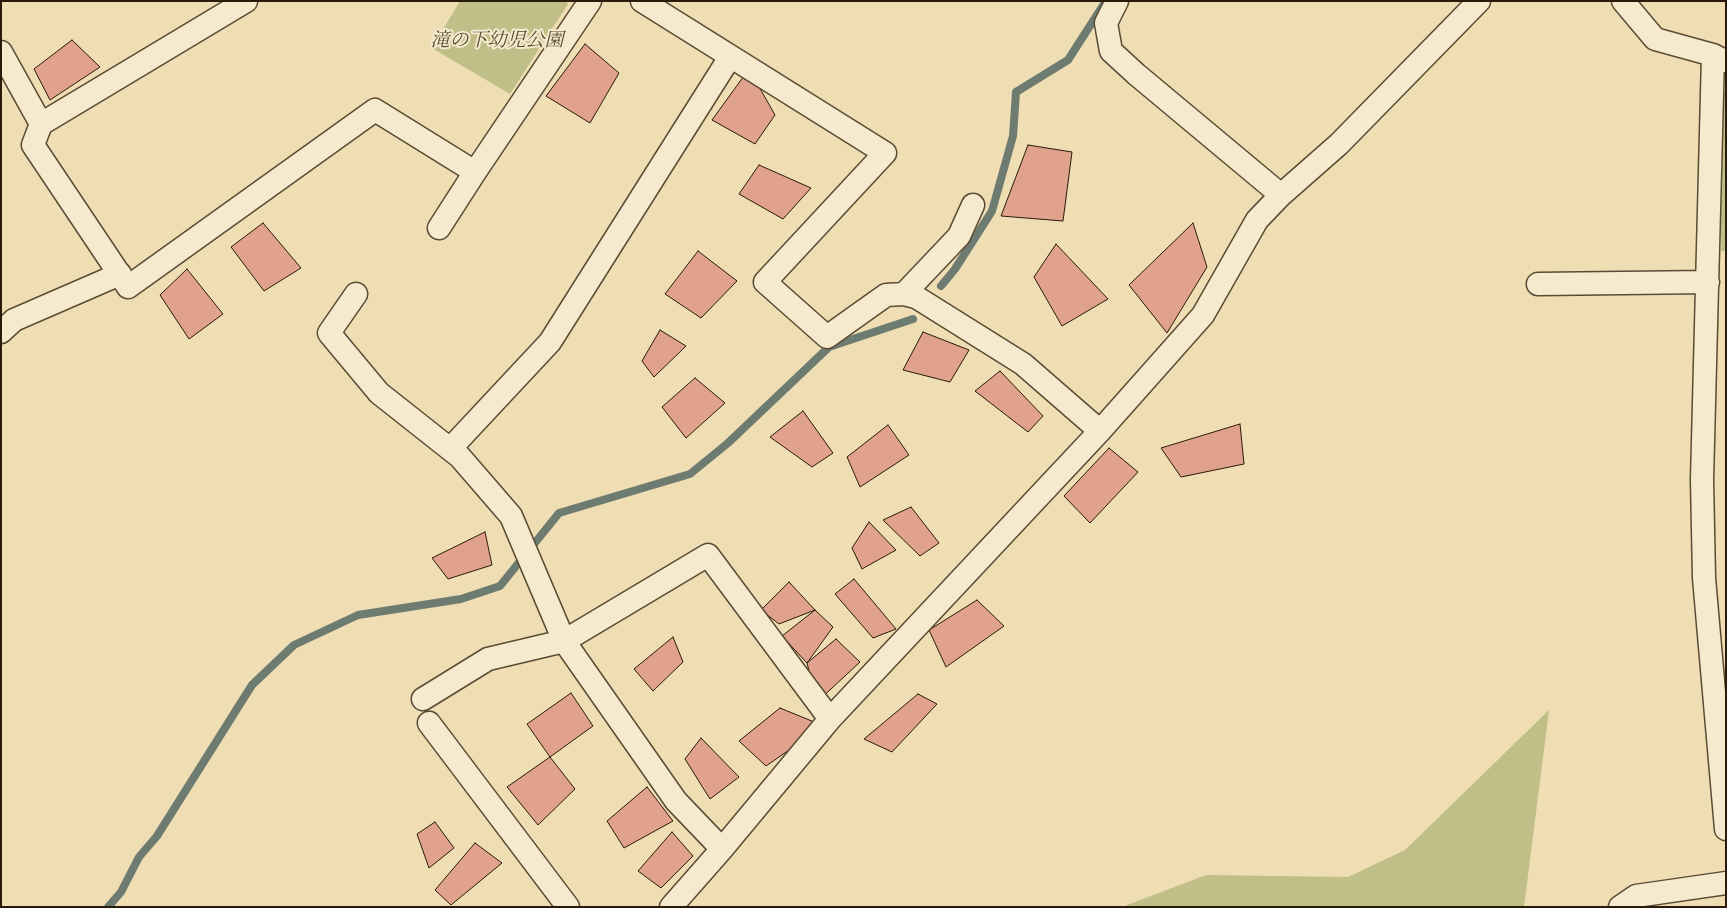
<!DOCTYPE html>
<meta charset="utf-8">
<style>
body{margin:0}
#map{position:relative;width:1727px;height:908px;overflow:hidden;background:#efddb3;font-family:"IM FELL Great Primer",serif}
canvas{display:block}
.frame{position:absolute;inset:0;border:2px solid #291a09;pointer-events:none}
</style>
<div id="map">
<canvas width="1727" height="908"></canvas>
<div class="frame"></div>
</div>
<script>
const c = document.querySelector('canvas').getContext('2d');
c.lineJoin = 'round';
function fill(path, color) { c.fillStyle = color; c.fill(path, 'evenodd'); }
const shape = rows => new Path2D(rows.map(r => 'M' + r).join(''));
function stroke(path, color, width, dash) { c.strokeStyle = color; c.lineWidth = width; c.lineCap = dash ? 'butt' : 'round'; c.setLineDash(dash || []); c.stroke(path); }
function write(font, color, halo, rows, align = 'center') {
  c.font = font + ' "IM FELL Great Primer","Noto Serif JP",serif'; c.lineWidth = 4; c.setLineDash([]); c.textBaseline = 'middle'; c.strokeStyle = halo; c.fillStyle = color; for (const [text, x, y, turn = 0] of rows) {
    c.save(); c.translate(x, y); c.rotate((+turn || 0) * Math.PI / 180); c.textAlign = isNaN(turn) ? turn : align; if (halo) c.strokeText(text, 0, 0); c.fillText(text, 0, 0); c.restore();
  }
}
const green = shape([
 [460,1,566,1,568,4,510,94,432,48],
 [1721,93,1726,93,1726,251,1721,251],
 [1549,710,1524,907,1122,907,1206,875,1348,877,1405,850]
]);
const stream = shape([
 [941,286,955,269,992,211,1013,136,1016,92,1068,60,1104,4],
 [108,907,121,892,139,857,157,836,252,685,294,645,358,615,461,599,500,586,559,513,690,474,728,443,829,347,913,319]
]);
const building = shape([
 [72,40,100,67,50,100,34,69,72,40],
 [585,44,619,73,590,123,546,96,585,44],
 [749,69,775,115,755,144,712,120,749,69],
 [1028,145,1072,152,1063,221,1001,216,1028,145],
 [759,165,811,188,783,219,739,194,759,165],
 [263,223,301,268,264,291,231,247,263,223],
 [1193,223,1207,267,1167,333,1129,285,1193,223],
 [1056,244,1108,299,1062,326,1034,277,1056,244],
 [698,251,737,281,701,318,665,294,698,251],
 [187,269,223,314,189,339,160,295,187,269],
 [660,330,686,346,654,377,642,361,660,330],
 [923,332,969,350,950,382,903,370,923,332],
 [1000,371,1043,416,1028,432,975,391,1000,371],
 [695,378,725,403,686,438,662,407,695,378],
 [803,411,833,453,812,467,770,437,803,411],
 [1240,424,1244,464,1181,477,1161,448,1240,424],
 [888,425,909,455,860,487,847,457,888,425],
 [1109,448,1138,472,1090,523,1064,496,1109,448],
 [911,507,939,543,920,556,883,520,911,507],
 [869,522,896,550,862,569,852,548,869,522],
 [485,532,492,565,448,579,432,558,485,532],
 [854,579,896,629,873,638,835,594,854,579],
 [789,582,815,610,779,624,761,610,789,582],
 [977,600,1004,626,946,667,929,630,977,600],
 [815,610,833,627,807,663,782,636,815,610],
 [673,637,683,662,653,691,634,669,673,637],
 [836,639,860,662,817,702,807,663,836,639],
 [571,693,593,726,550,757,527,724,571,693],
 [918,694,937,704,892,752,864,739,918,694],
 [780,708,824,726,766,766,739,741,780,708],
 [701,738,739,777,710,799,685,759,701,738],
 [550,757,575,789,538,825,507,787,550,757],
 [647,787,673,821,624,848,607,821,647,787],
 [435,822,454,848,429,868,417,834,435,822],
 [672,832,693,856,661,888,638,871,672,832],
 [475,843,502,863,451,905,435,890,475,843]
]);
const street = shape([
 [642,1,885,153,765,282,827,337,886,295,904,294,916,297,1023,364,1100,431],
 [1117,1,1106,23,1111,51,1136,74,1281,195],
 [1623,1,1655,39,1713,55,1725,61],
 [1,52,41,124,33,145,128,287,375,110,475,172],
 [1713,55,1702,480,1704,578,1726,829],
 [41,124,246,1],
 [439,228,475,172,590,1],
 [1538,284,1708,282],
 [356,294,329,333,379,393,460,457,511,516,564,641,676,801,722,849],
 [904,294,959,236,973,205],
 [1,332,14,320,120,274],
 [450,449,550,342,730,57],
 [423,699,488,659,564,641,708,555,830,719],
 [429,723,568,907],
 [671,907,722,849,830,719,1100,431,1203,315,1257,220,1281,195,1339,144,1479,1],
 [1620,907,1636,896,1726,883]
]);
const parkNames = [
 ["滝の下幼児公園",497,41]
];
fill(green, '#c0bf88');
stroke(stream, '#6d7b70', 8);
fill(building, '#e0a28c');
stroke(building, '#291a09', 1);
stroke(street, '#5a4b34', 25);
stroke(street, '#f5e9ce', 22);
write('italic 19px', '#564c2f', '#f5e9ce', parkNames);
</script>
